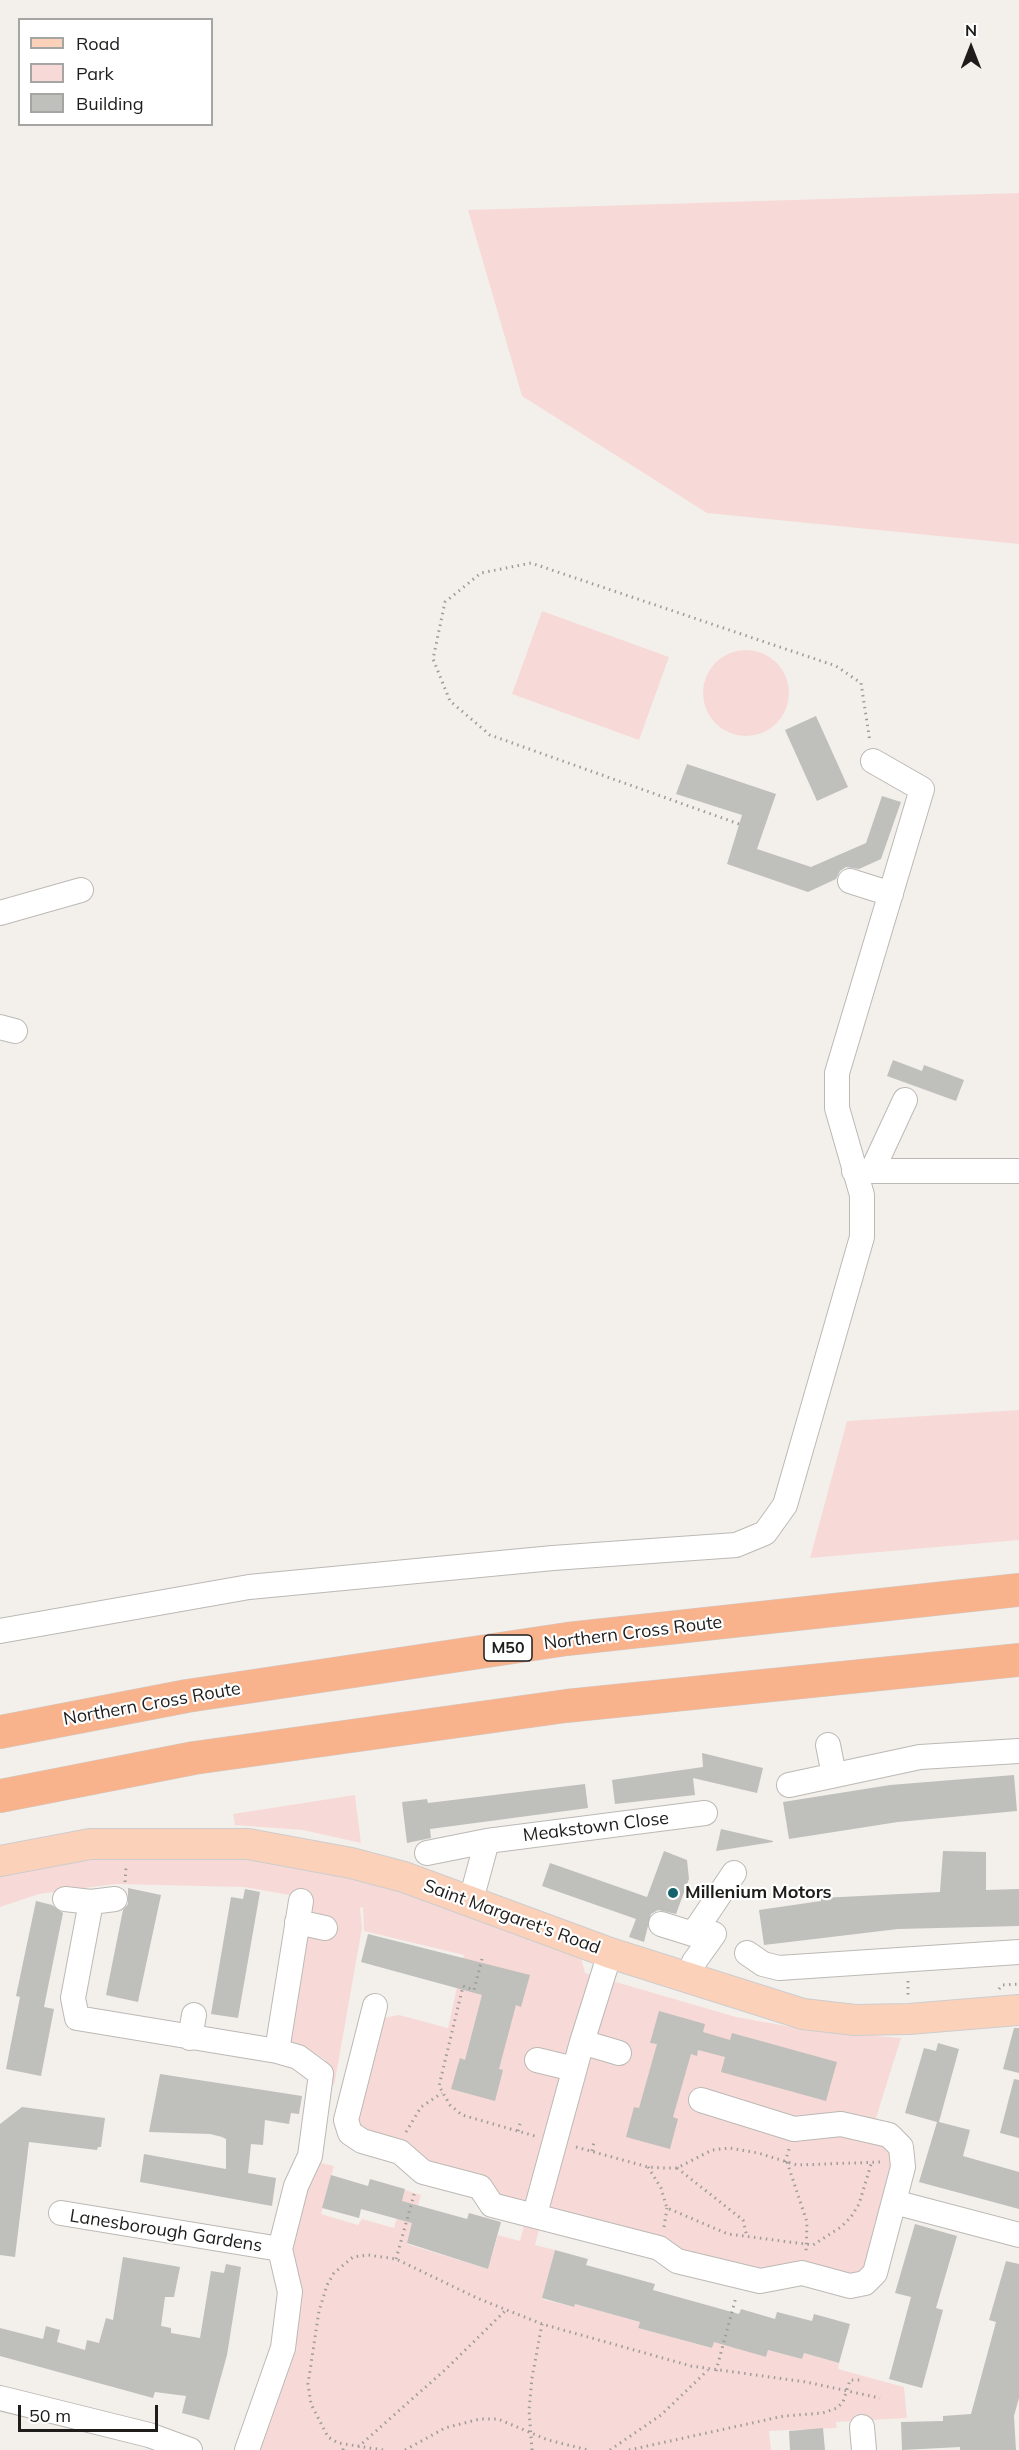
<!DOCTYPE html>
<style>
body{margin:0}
#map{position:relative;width:1019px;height:2450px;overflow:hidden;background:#f3f0ec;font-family:Mulish,sans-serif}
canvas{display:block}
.legend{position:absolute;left:18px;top:18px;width:195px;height:108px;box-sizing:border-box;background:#fff;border:2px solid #a5a5a4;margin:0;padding:8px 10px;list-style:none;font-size:18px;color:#1e1d1c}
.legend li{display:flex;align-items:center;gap:12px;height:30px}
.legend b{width:30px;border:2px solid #a5a5a4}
.north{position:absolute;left:941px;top:18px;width:60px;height:60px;-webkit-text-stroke:4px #fff;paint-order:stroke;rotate:0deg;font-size:16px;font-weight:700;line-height:24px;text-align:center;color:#1e1d1c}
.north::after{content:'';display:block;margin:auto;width:21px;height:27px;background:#1e1d1c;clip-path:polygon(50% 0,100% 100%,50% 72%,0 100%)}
.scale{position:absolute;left:18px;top:2405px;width:140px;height:27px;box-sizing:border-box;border:3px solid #1e1d1c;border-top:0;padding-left:8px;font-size:18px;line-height:21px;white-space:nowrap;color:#1e1d1c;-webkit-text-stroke:4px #fff;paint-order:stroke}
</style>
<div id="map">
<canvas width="1019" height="2450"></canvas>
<ul class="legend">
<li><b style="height:8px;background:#fbd1ba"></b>Road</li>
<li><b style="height:16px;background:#f7dad7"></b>Park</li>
<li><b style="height:16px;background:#bfbfbb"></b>Building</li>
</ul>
<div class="north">N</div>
<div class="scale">50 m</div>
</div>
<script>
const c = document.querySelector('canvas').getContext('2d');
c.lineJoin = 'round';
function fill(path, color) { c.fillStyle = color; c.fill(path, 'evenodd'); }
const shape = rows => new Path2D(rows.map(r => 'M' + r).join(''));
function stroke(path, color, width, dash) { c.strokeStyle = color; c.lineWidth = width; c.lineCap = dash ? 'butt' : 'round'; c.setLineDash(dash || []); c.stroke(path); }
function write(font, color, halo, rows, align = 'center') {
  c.font = font + ' Mulish,sans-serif'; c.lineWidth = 4.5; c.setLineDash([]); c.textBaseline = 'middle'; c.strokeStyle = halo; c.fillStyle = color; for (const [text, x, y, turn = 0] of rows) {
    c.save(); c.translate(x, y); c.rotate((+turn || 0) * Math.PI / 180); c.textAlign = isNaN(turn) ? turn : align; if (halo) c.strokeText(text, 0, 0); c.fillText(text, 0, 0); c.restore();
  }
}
const green = shape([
 [1019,193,1019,544,707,513,522,396,468,210],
 [542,611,669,657,639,740,512,694],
 '703 693a43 43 0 1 1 86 0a43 43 0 1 1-86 0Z',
 [1019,1410,1019,1540,810,1558,847,1421],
 [355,1795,361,1843,303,1830,235,1825,233,1814],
 [188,1852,312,1865,429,1898,581,1957,585,1973,736,2017,815,2031,901,2038,872,2131,901,2147,875,2272,759,2280,492,2204,356,2129,383,2018,399,2015,448,2028,464,1955,364,1931,363,1907,360,1908,362,1928,334,2086,325,2060,315,2053,290,2042,302,1946,308,1938,316,1936,317,1917,311,1909,312,1899,244,1887,115,1884,39,1894,0,1907,0,1874,64,1861],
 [309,2160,334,2166,321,2214,358,2225,362,2219,394,2228,405,2190,414,2193,421,2195,407,2244,488,2269,498,2235,520,2241,525,2222,540,2226,535,2245,555,2250,542,2299,574,2307,575,2304,640,2322,638,2328,712,2348,714,2341,766,2357,768,2350,802,2359,804,2353,839,2363,838,2369,904,2387,907,2418,836,2422,837,2428,769,2431,771,2450,247,2450,283,2348,280,2249]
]);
const building = shape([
 [816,716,848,787,817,801,785,730],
 [687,764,776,794,757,849,811,867,866,843,882,796,901,802,881,859,859,869,846,867,840,871,836,879,808,892,727,864,742,815,676,794],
 [893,1060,922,1071,924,1065,964,1080,956,1101,887,1076],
 [702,1753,763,1768,757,1793,693,1778,695,1795,615,1804,612,1780,703,1767],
 [1014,1775,1017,1811,898,1822,789,1839,783,1802,890,1785],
 [585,1784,588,1808,430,1829,431,1838,407,1843,402,1802,427,1799,428,1803],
 [721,1829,773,1841,773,1842,716,1851],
 [664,1851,687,1860,689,1879,676,1914,658,1910,651,1914,644,1942,629,1937,636,1919,542,1886,550,1863,647,1897],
 [943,1851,986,1852,986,1890,1019,1889,1019,1926,898,1929,764,1945,759,1910,821,1901,821,1898,940,1892],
 [128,1888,161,1895,138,2002,106,1995,123,1910,128,1904],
 [245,1889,260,1892,238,2018,211,2014,231,1897,243,1899],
 [36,1901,52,1905,63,1913,44,2007,54,2009,41,2076,6,2069,20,1997,16,1996],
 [368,1934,530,1975,521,2007,516,2005,499,2069,503,2070,495,2101,451,2089,460,2058,465,2060,482,1995,361,1962],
 [659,2011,705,2024,703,2032,730,2040,732,2033,837,2062,826,2101,721,2072,725,2057,698,2050,697,2056,691,2054,673,2117,678,2119,670,2149,626,2137,634,2107,639,2108,657,2044,650,2043],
 [1014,2028,1019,2028,1019,2073,1003,2069],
 [938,2043,959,2049,939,2122,970,2130,963,2156,1019,2172,1019,2209,919,2182,937,2122,905,2113,924,2048,936,2051],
 [160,2074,302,2096,299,2114,291,2113,289,2124,265,2120,263,2145,251,2144,248,2173,276,2178,272,2206,140,2182,144,2154,226,2169,226,2139,222,2137,210,2134,149,2132],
 [1014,2079,1019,2080,1019,2138,1000,2133],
 [22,2107,105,2118,101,2147,98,2147,97,2150,29,2142,15,2257,0,2255,0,2124],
 [331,2175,368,2186,370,2179,405,2189,402,2201,467,2219,469,2213,501,2222,488,2269,407,2243,412,2223,361,2209,359,2218,322,2208],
 [915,2224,957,2236,936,2308,943,2310,922,2388,889,2379,911,2297,895,2293],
 [555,2250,588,2259,586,2265,655,2284,653,2290,739,2314,741,2309,775,2319,777,2312,812,2321,814,2314,850,2324,839,2363,804,2353,802,2359,768,2350,766,2357,714,2342,712,2348,638,2328,640,2322,575,2304,574,2307,542,2298],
 [123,2257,180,2267,174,2297,165,2297,161,2326,171,2328,171,2333,200,2338,211,2271,224,2273,226,2264,241,2267,227,2355,209,2420,182,2413,186,2396,155,2392,153,2398,0,2356,0,2328,43,2339,46,2326,60,2330,57,2342,85,2350,87,2340,99,2343,106,2318,113,2320],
 [1006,2261,1019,2264,1019,2398,1014,2416,1016,2450,960,2450,960,2447,902,2450,901,2422,943,2421,943,2416,971,2414,996,2322,989,2320],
 [823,2428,825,2450,790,2450,789,2431]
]);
const path = shape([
 [739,824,490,735,450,701,433,659,445,602,481,573,531,563,836,666,861,683,870,742],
 [125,1882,126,1868],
 [482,1959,474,1990,463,1986,439,2086,450,2105,462,2115,535,2136],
 [908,1981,908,1996],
 [999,1989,1002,1985,1019,1984],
 [518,2131,521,2120],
 [406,2132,421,2107,442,2093],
 [576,2147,648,2167,665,2168,677,2168,712,2150,730,2148,758,2153,797,2165,881,2162],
 [592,2151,594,2142],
 [785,2162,789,2149],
 [787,2162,807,2222,806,2253],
 [648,2167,661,2188,667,2208,728,2234,813,2245,841,2227,851,2217,859,2204,872,2161],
 [677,2168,743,2220,747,2237],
 [664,2227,667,2208],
 [396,2259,415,2191],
 [716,2371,736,2297],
 [358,2447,447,2368,506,2310],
 [343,2450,344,2444],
 [383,2450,338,2443,328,2437,311,2404,308,2384,319,2311,327,2285,334,2273,353,2257,368,2255,396,2259,477,2298,542,2324,691,2366,806,2382,880,2398],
 [405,2450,445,2428,480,2419,498,2419,548,2440,588,2450],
 [532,2450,529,2410,532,2378,542,2324],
 [610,2450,661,2415,708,2370],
 [629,2450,784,2416,823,2413,837,2408,843,2402,850,2380,860,2380]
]);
const minor = shape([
 [850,881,891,894],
 [0,913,81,890],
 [0,1027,15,1031],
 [854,1171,1019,1171],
 [872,1171,905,1100],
 [0,1631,249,1587,553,1558,736,1545,765,1533,785,1505,862,1237,862,1195,837,1108,837,1073,922,789,873,761],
 [828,1745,834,1775],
 [789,1785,920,1757,1019,1751],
 [427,1853,487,1841,705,1813],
 [65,1899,91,1902,115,1899],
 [471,1900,487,1841],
 [91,1902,73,1998,77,2018,277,2051,298,2057,321,2074,310,2156,296,2186,280,2249],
 [297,1922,325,1928],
 [661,1924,693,1934,734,1873],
 [747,1953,763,1964,779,1968,1019,1952],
 [688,1979,694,1962,714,1934],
 [375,2006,346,2120,350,2133,362,2141,400,2152,423,2172,480,2187,492,2205,659,2248,677,2261,760,2281,802,2273,850,2286,865,2283,875,2273,903,2167,901,2147,889,2135,841,2124,794,2129,701,2100],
 [190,2038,194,2015],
 [582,2042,619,2053],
 [277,2051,301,1901],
 [537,2060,574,2069],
 [894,2202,1019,2235],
 [61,2213,280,2249,290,2292,283,2348,247,2450],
 [535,2214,582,2042,610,1953],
 [0,2398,149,2435,190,2450],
 [862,2427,864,2450]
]);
const major = shape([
 [0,1861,90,1844,248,1844,351,1863,404,1877,610,1953,803,2014,855,2020,909,2019,1019,2010]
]);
const highway = shape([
 [0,1732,187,1696,567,1639,1019,1590],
 [0,1796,194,1758,566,1706,1019,1660]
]);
const markers = [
 [673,1893,6,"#15626c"]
];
const shields = [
 [508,1648,48]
];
const shieldNames = [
 ["M50",508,1648]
];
const streetNames = [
 ["Northern Cross Route",633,1633,-7],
 ["Northern Cross Route",152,1704,-10],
 ["Meakstown Close",596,1827,-7],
 ["Saint Margaret's Road",512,1917,20],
 ["Lanesborough Gardens",166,2231,9]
];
const poiNames = [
 ["Millenium Motors",685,1893]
];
fill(green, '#f7dad7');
fill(building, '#bfbfbb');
stroke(minor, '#bcb9b5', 26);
stroke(major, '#cecdcd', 32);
stroke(highway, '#cecdcd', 34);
stroke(path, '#9f9d9a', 3, [1.5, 4.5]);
stroke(minor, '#fff', 24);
stroke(major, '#fbd1ba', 30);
stroke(highway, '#f8b38c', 33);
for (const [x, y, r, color] of markers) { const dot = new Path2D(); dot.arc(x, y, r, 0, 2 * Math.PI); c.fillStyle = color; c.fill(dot); stroke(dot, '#fff', 2); }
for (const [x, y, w] of shields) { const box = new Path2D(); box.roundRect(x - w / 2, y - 13, w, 26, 4.5); c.fillStyle = '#fff'; c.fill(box); stroke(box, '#1e1d1c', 1.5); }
write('bold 16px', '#1e1d1c', null, shieldNames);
write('18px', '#1e1d1c', '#fff', streetNames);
write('bold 18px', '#1e1d1c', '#fff', poiNames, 'left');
</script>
